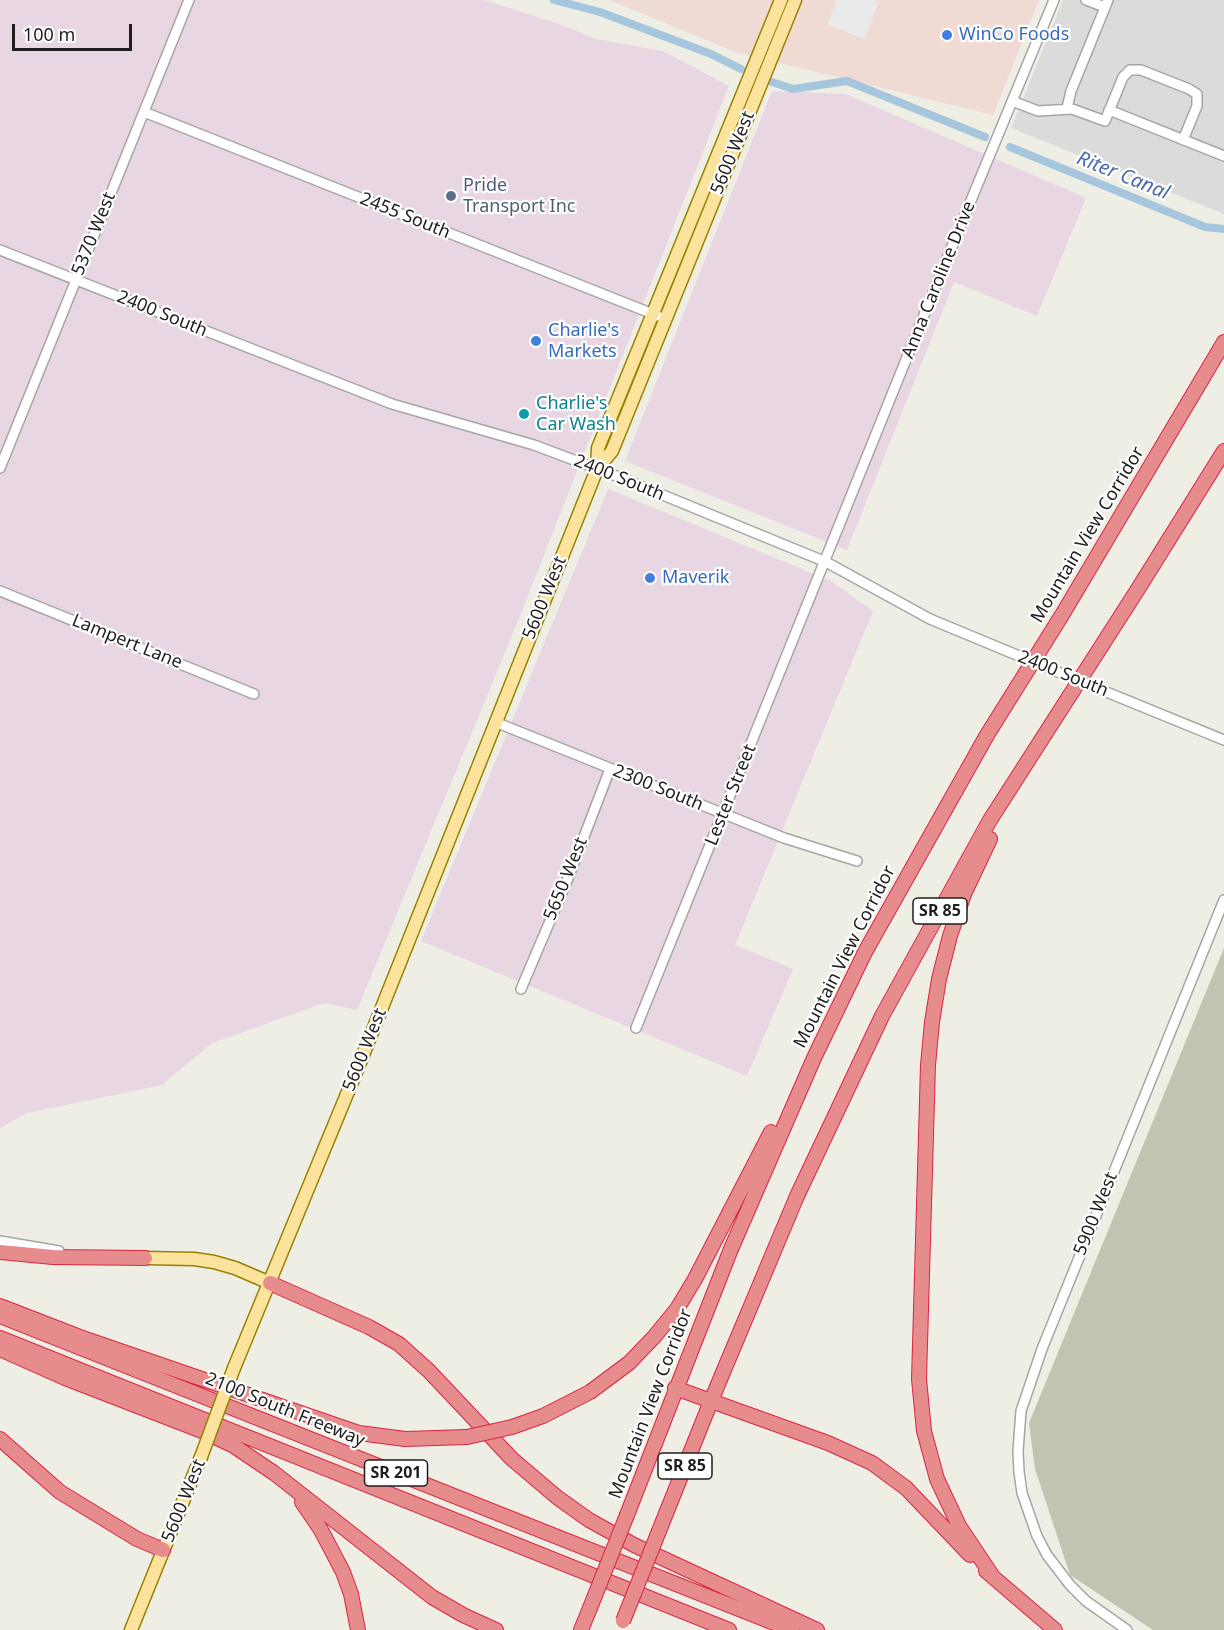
<!DOCTYPE html>
<style>
body{margin:0}
#map{position:relative;width:1224px;height:1630px;overflow:hidden;background:#efeee4;font-family:"Noto Sans",sans-serif}
canvas{display:block}
.scale{position:absolute;left:12px;top:24px;width:120px;height:27px;box-sizing:border-box;border:3px solid #1e1e1e;border-top:0;padding-left:8px;font-size:18px;line-height:21px;white-space:nowrap;color:#1e1e1e;-webkit-text-stroke:4px #fff;paint-order:stroke}
</style>
<div id="map">
<canvas width="1224" height="1630"></canvas>
<div class="scale">100 m</div>
</div>
<script>
const c = document.querySelector('canvas').getContext('2d');
c.lineJoin = 'round';
function fill(path, color) { c.fillStyle = color; c.fill(path, 'evenodd'); }
const shape = rows => new Path2D(rows.map(r => 'M' + r).join(''));
function stroke(path, color, width, dash) { c.strokeStyle = color; c.lineWidth = width; c.lineCap = dash ? 'butt' : 'round'; c.setLineDash(dash || []); c.stroke(path); }
function write(font, color, halo, rows, align = 'center') {
  c.font = font + ' "Noto Sans",sans-serif'; c.lineWidth = 4.5; c.setLineDash([]); c.textBaseline = 'middle'; c.strokeStyle = halo; c.fillStyle = color; for (const [text, x, y, turn = 0] of rows) {
    c.save(); c.translate(x, y); c.rotate((+turn || 0) * Math.PI / 180); c.textAlign = isNaN(turn) ? turn : align; if (halo) c.strokeText(text, 0, 0); c.fillText(text, 0, 0); c.restore();
  }
}
const residential = shape([
 [1063,0,1224,0,1224,214,1011,128]
]);
const commercial = shape([
 [609,0,1039,0,993,115,738,53]
]);
const industrial = shape([
 [0,0,485,0,562,25,596,39,663,51,729,86,516,626,357,1010,324,1003,212,1043,162,1085,27,1113,0,1128],
 [772,91,846,94,1086,198,1037,316,954,282,847,550,625,461],
 [608,489,831,581,873,611,735,945,793,969,747,1076,421,941]
]);
const construction = shape([
 [1224,948,1224,1630,1153,1630,1070,1575,1035,1469,1029,1423]
]);
const parking = shape([
 [834,0,873,0,879,2,864,39,827,24,836,4]
]);
const canal = shape([
 [554,0,600,12,711,54,741,69],
 [772,82,793,89,847,81,985,137],
 [1010,147,1205,227,1224,229]
]);
const minor = shape([
 [1086,0,1105,7],
 [1012,101,1038,111,1072,109,1105,121,1123,77,1130,70,1141,70,1189,89,1197,94,1197,106,1183,140],
 [1067,108,1071,91,1108,0],
 [1109,110,1224,156],
 [144,112,658,316],
 [0,250,392,404,534,445,619,477,826,562,930,619,1007,651],
 [0,468,189,0],
 [0,591,254,694],
 [1104,691,1224,740],
 [495,722,784,838,857,861],
 [521,989,567,881,610,769],
 [636,1028,943,268,1054,0],
 [0,1241,59,1251],
 [1127,1630,1086,1601,1070,1585,1047,1555,1037,1536,1022,1493,1019,1472,1018,1451,1021,1411,1042,1349,1224,900]
]);
const major = shape([
 [597,469,598,448,781,0],
 [145,1258,194,1259,214,1262,235,1268,270,1283],
 [234,1368,361,1060,597,469,612,451,795,0],
 [131,1630,201,1457]
]);
const highway = shape([
 [990,839,964,894,950,936,939,979,932,1022,928,1065,919,1379,924,1431,937,1479,959,1526,993,1577],
 [0,1252,53,1257,145,1258],
 [270,1283,369,1327,399,1344,429,1371,512,1459,558,1498,589,1520,634,1545,817,1630],
 [0,1306,80,1337,359,1433,405,1439,467,1437],
 [0,1316,792,1630],
 [0,1338,729,1630],
 [0,1349,65,1378,202,1431,234,1446,274,1473,432,1597,463,1615,496,1630],
 [675,1388,828,1443,872,1463,906,1488,970,1555],
 [512,1427,543,1416,590,1392,629,1363,654,1337,677,1309,695,1279,771,1132],
 [0,1439,60,1492,137,1539,163,1550],
 [302,1502,321,1530,343,1572,351,1594,358,1630],
 [627,1515,731,1249,814,1058,865,952,987,735,1062,615,1224,342],
 [659,1531,711,1401,797,1196,882,1016,990,820,1138,589,1224,451],
 [986,1571,1055,1630],
 [581,1630,590,1608]
]);
const minorBridge = shape([
 [1007,651,1104,691]
]);
const majorBridge = shape([
 [201,1457,234,1368]
]);
const highwayBridge = shape([
 [467,1437,512,1427],
 [590,1608,627,1515],
 [623,1621,659,1531]
]);
const markers = [
 [947,35,6,"#3f7fe0"],
 [451,196,6,"#5c6f8a"],
 [536,341,6,"#3f7fe0"],
 [524,414,6,"#0f9aa8"],
 [650,578,6,"#3f7fe0"]
];
const shields = [
 [940,911,54],
 [685,1466,54],
 [396,1473,63]
];
const shieldNames = [
 ["SR 85",940,911],
 ["SR 85",685,1466],
 ["SR 201",396,1473]
];
const shopNames = [
 ["WinCo Foods",959,35],
 ["Charlie's",548,331],
 ["Markets",548,352],
 ["Maverik",662,578]
];
const streetNames = [
 ["5600 West",733,153,-68],
 ["2455 South",405,216,22],
 ["5370 West",94,234,-68],
 ["Anna Caroline Drive",939,280,-68],
 ["2400 South",162,314,22],
 ["2400 South",619,478,22],
 ["Mountain View Corridor",1088,535,-59],
 ["5600 West",545,598,-68],
 ["Lampert Lane",127,642,22],
 ["2400 South",1063,674,22],
 ["2300 South",658,788,22],
 ["Lester Street",731,795,-68],
 ["5650 West",566,879,-68],
 ["Mountain View Corridor",845,957,-63],
 ["5600 West",365,1050,-68],
 ["5900 West",1096,1214,-68],
 ["Mountain View Corridor",651,1404,-69],
 ["2100 South Freeway",285,1410,22],
 ["5600 West",184,1501,-68]
];
const serviceNames = [
 ["Pride",463,186],
 ["Transport Inc",463,207]
];
const cultureNames = [
 ["Charlie's",536,404],
 ["Car Wash",536,425]
];
const waterNames = [
 ["Riter Canal",1123,176,22]
];
fill(residential, '#dcdbdb');
fill(commercial, '#f0dad4');
fill(industrial, '#e8d6e2');
fill(construction, '#c0c4b0');
fill(parking, '#eaeaea');
stroke(canal, '#a5c6dd', 8);
stroke(minor, '#a5a5a5', 12);
stroke(major, '#988101', 15);
stroke(highway, '#da2542', 16);
stroke(minor, '#fff', 9);
stroke(major, '#fbe39d', 12);
stroke(highway, '#e68c8d', 14);
stroke(minorBridge, '#a5a5a5', 12, []);
stroke(majorBridge, '#988101', 15, []);
stroke(highwayBridge, '#da2542', 16, []);
stroke(minorBridge, '#fff', 9);
stroke(majorBridge, '#fbe39d', 12);
stroke(highwayBridge, '#e68c8d', 14);
for (const [x, y, r, color] of markers) { const dot = new Path2D(); dot.arc(x, y, r, 0, 2 * Math.PI); c.fillStyle = color; c.fill(dot); stroke(dot, '#fff', 2); }
for (const [x, y, w] of shields) { const box = new Path2D(); box.roundRect(x - w / 2, y - 13, w, 26, 4.5); c.fillStyle = '#fff'; c.fill(box); stroke(box, '#1e1e1e', 1.5); }
write('bold 16px', '#1e1e1e', null, shieldNames);
write('18px', '#366cbe', '#fff', shopNames, 'left');
write('18px', '#1e1e1e', '#fff', streetNames);
write('18px', '#4e5e75', '#fff', serviceNames, 'left');
write('18px', '#0d838f', '#fff', cultureNames, 'left');
write('italic 20px', '#4b6bae', '#fff', waterNames);
</script>
